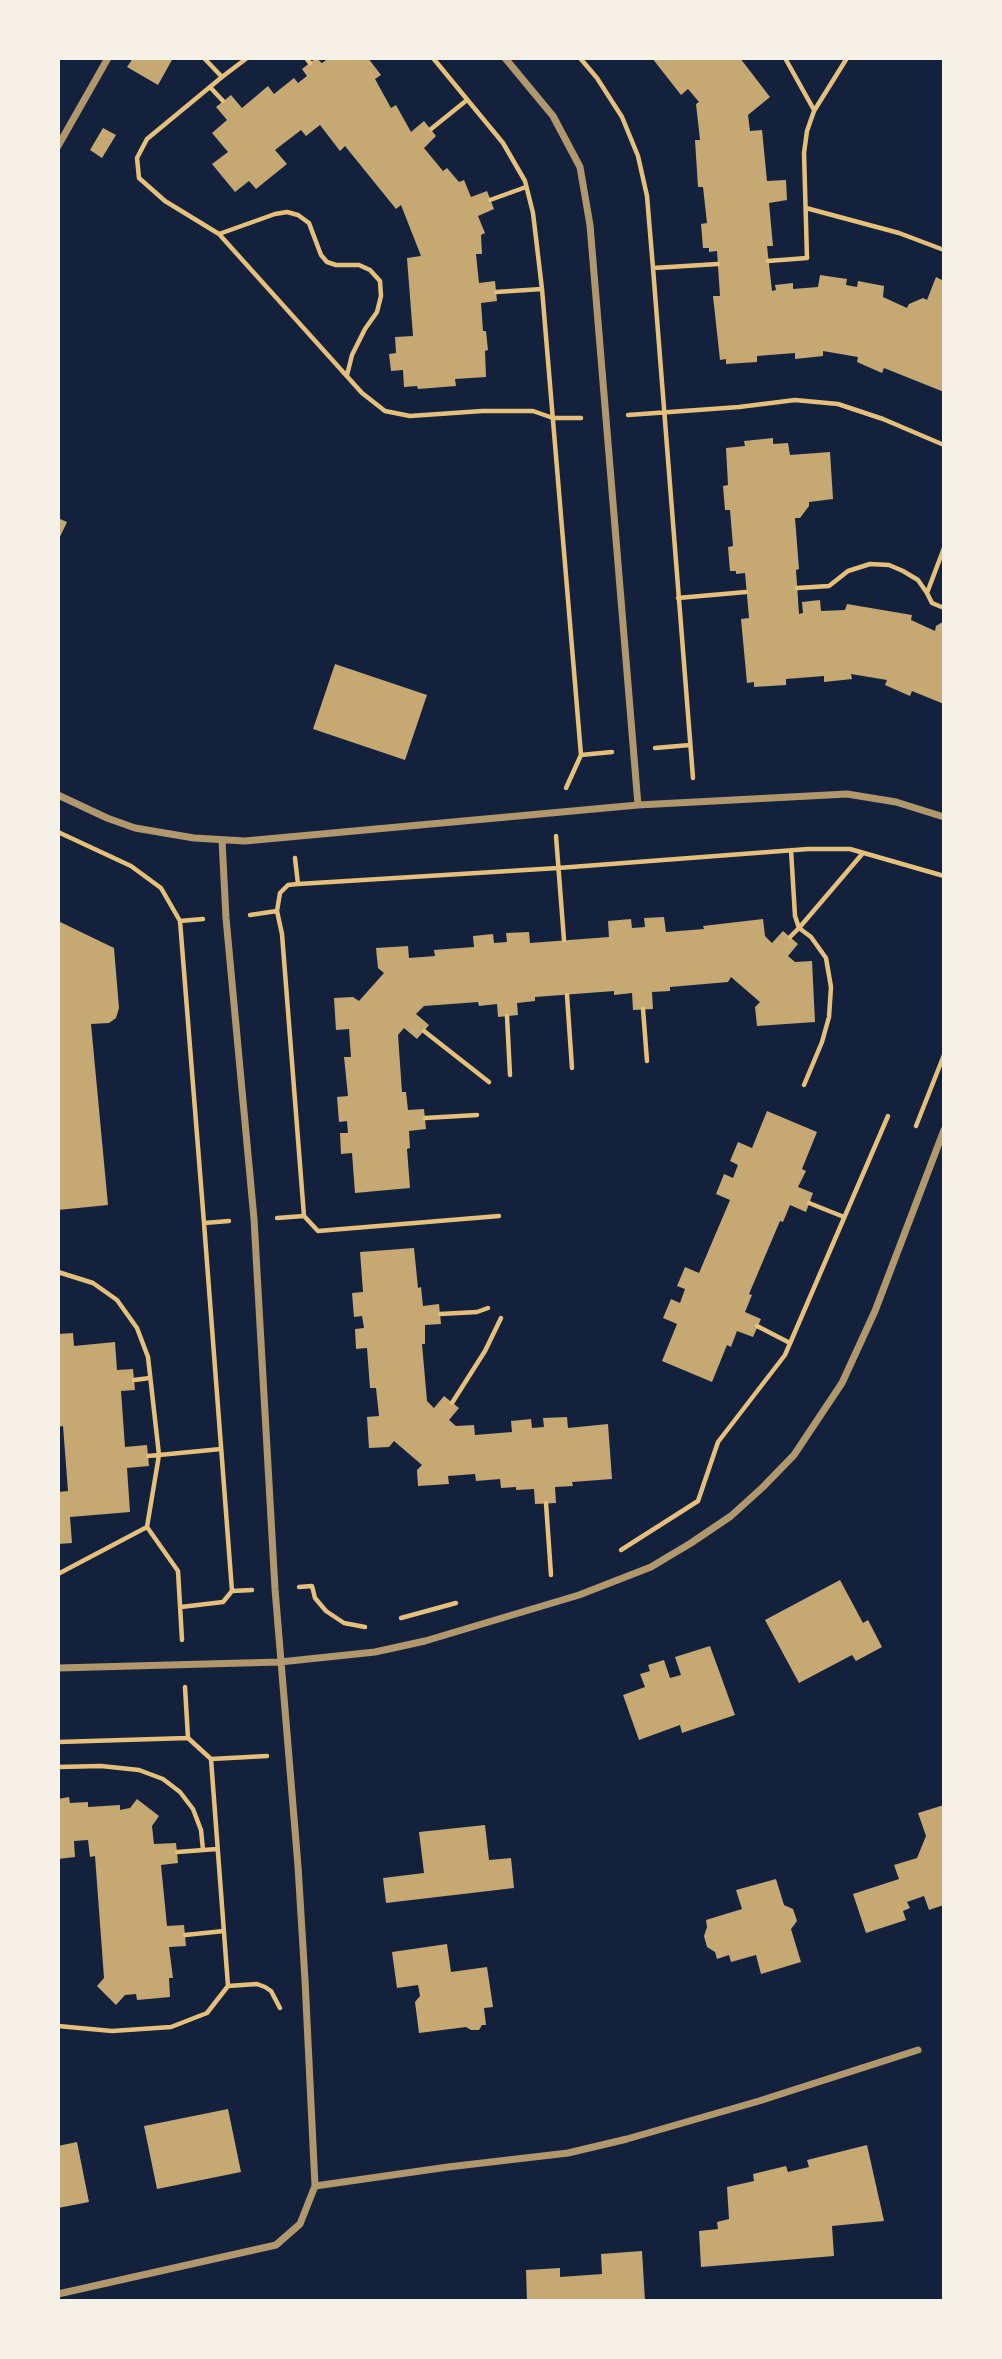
<!DOCTYPE html>
<style>
body{margin:0}
#map{position:relative;width:1002px;height:2359px;overflow:hidden;background:#14213d;font-family:"Golos Text",sans-serif}
canvas{display:block}
.frame{position:absolute;inset:0;border:60px solid #f6f1e7;pointer-events:none}
</style>
<div id="map">
<canvas width="1002" height="2359"></canvas>
<div class="frame"></div>
</div>
<script>
const c = document.querySelector('canvas').getContext('2d');
c.lineJoin = 'round';
function fill(path, color) { c.fillStyle = color; c.fill(path, 'evenodd'); }
const shape = rows => new Path2D(rows.map(r => 'M' + r).join(''));
function stroke(path, color, width, dash) { c.strokeStyle = color; c.lineWidth = width; c.lineCap = dash ? 'butt' : 'round'; c.setLineDash(dash || []); c.stroke(path); }
const building = shape([
 [133,58,173,58,158,85,127,67],
 [316,58,322,63,329,58,368,58,381,75,375,79,391,108,396,105,411,132,424,121,436,136,424,148,443,171,447,168,459,182,464,180,471,197,487,191,494,209,478,216,485,233,481,235,482,254,476,254,479,283,495,281,497,301,481,303,483,331,486,331,488,350,485,351,486,377,455,379,456,386,418,389,417,386,404,387,403,370,391,371,389,354,396,353,395,337,413,336,407,258,421,256,401,205,396,209,345,146,340,151,320,125,306,136,301,130,275,150,287,164,256,189,249,181,235,192,212,164,228,152,212,133,227,120,216,107,231,95,242,108,268,86,274,94,294,78,298,83,307,76,302,69],
 [652,58,740,58,770,97,748,115,750,131,762,130,767,181,786,180,787,200,769,203,773,246,767,246,772,291,776,290,775,285,793,283,793,289,818,287,820,275,847,279,846,285,857,287,858,281,884,286,883,297,907,308,909,304,923,298,927,300,936,277,944,281,944,392,884,368,882,373,857,362,858,357,823,351,823,356,795,359,795,353,757,356,757,362,726,364,726,359,720,360,713,296,720,296,717,251,709,252,709,248,703,248,701,224,707,223,703,187,698,187,695,140,700,140,696,104,699,102,688,89,681,95],
 [103,128,116,135,102,158,90,150],
 [773,438,773,444,788,443,790,455,830,452,833,499,809,502,809,506,800,518,795,518,799,569,796,570,799,614,803,613,802,602,820,600,821,611,845,610,847,604,912,615,911,620,935,631,936,626,944,621,944,704,912,691,910,696,885,685,887,680,851,674,852,679,824,682,824,676,786,679,786,685,754,687,754,682,747,683,741,619,749,618,745,573,736,574,736,571,730,571,728,547,733,546,730,510,725,510,723,486,728,485,726,448,745,446,744,441],
 [58,518,67,522,58,541],
 [335,664,427,695,405,760,313,729],
 [664,917,666,932,704,929,703,926,763,919,765,936,772,943,783,931,798,944,788,956,795,962,812,961,815,1022,757,1026,755,1007,760,1002,731,977,728,982,670,987,670,991,652,992,653,1009,633,1010,632,993,614,995,614,991,535,997,535,1001,517,1003,518,1015,498,1017,497,1004,479,1006,478,1002,424,1006,416,1014,429,1025,417,1039,404,1028,398,1035,402,1092,406,1092,408,1110,424,1109,426,1129,409,1131,410,1148,407,1149,410,1188,355,1193,352,1153,341,1154,340,1133,348,1133,347,1121,339,1122,337,1097,348,1096,344,1057,351,1057,349,1029,336,1030,334,998,353,997,359,1001,384,973,378,968,376,948,408,946,409,958,435,956,434,950,474,947,473,936,493,934,494,943,507,942,506,933,529,932,530,943,609,937,608,921,631,919,632,928,645,927,644,918],
 [58,921,114,948,119,1008,116,1018,109,1023,91,1024,108,1205,58,1210],
 [767,1111,817,1132,802,1169,806,1171,798,1187,813,1193,806,1212,790,1205,783,1222,780,1221,749,1294,752,1295,745,1312,761,1319,753,1337,737,1331,731,1347,727,1345,712,1382,662,1361,677,1324,663,1318,671,1299,680,1303,685,1289,677,1286,685,1267,699,1273,730,1200,716,1194,724,1174,733,1178,738,1165,730,1161,738,1142,752,1148],
 [414,1248,418,1288,421,1287,423,1306,439,1304,441,1324,425,1325,425,1344,422,1344,427,1401,434,1408,444,1396,459,1408,449,1420,456,1426,474,1425,475,1435,512,1432,511,1421,531,1419,532,1428,544,1427,543,1418,567,1417,568,1428,608,1424,612,1479,572,1482,573,1486,555,1487,556,1503,535,1504,534,1489,516,1490,516,1487,501,1488,500,1479,476,1481,475,1474,448,1476,449,1484,418,1486,417,1470,422,1465,394,1441,389,1447,369,1448,367,1417,379,1416,376,1388,370,1388,367,1348,356,1349,355,1329,364,1328,362,1316,354,1317,352,1293,363,1292,360,1252],
 [73,1333,74,1346,115,1342,117,1370,133,1369,135,1390,121,1391,125,1447,147,1445,149,1466,127,1468,130,1512,70,1517,72,1543,58,1544,58,1492,68,1491,63,1426,58,1427,58,1334],
 [840,1580,863,1623,868,1620,882,1647,856,1661,852,1655,799,1683,765,1620],
 [710,1646,735,1715,682,1733,680,1725,639,1740,623,1695,645,1687,640,1674,650,1671,648,1665,664,1660,670,1678,681,1675,675,1657],
 [69,1797,70,1803,88,1802,88,1807,120,1805,120,1810,130,1808,137,1799,159,1816,152,1826,154,1844,176,1843,178,1863,161,1865,167,1926,184,1925,186,1946,169,1947,173,1978,169,1978,170,1997,137,2000,136,1994,125,1995,116,2005,97,1986,104,1978,95,1856,90,1857,88,1840,74,1841,75,1857,58,1859,58,1799],
 [944,1805,944,1905,929,1910,924,1896,907,1902,910,1908,903,1911,906,1920,866,1933,853,1894,899,1879,894,1865,917,1858,926,1836,918,1813],
 [485,1825,489,1860,511,1858,514,1888,386,1903,383,1878,424,1873,419,1832],
 [776,1879,784,1905,793,1909,797,1921,791,1929,801,1962,761,1974,756,1955,731,1962,729,1955,717,1959,715,1952,707,1947,704,1936,707,1927,706,1920,742,1909,736,1890],
 [447,1944,451,1972,487,1967,493,2007,484,2008,486,2025,482,2025,479,2030,471,2030,466,2027,419,2033,415,2002,420,1996,418,1985,397,1988,392,1952],
 [228,2109,241,2172,157,2189,144,2126],
 [77,2142,89,2202,58,2208,58,2146],
 [867,2145,884,2221,832,2226,834,2256,701,2267,699,2231,718,2229,717,2222,729,2219,727,2187,754,2181,753,2174,786,2166,788,2172,809,2167,807,2160],
 [642,2251,645,2301,527,2301,526,2270,560,2268,560,2277,602,2274,601,2254]
]);
const path = shape([
 [204,58,222,77,147,139,137,158,139,178,165,201,219,234,362,393,385,411,410,416,482,411,533,411,553,418,581,418],
 [306,58,310,63],
 [433,58,503,143,525,181,533,213,542,289,581,755,612,752],
 [580,58,597,78,622,117,638,156,647,196,653,268],
 [785,58,814,110],
 [222,77,247,58],
 [210,87,223,101],
 [431,129,467,100],
 [490,200,526,187],
 [806,208,899,233,944,250],
 [219,234,275,214,287,212,298,215,309,223,321,255,327,262,336,265,359,265,370,270,380,281,381,296,377,312,365,329,352,355,347,375],
 [768,261,807,258,804,153,807,131,814,111,847,58],
 [496,292,542,289],
 [628,415,739,407,795,400,838,404,883,419,944,445],
 [944,548,927,593,932,603,944,608],
 [797,588,829,586,848,571,870,564,889,565,903,571,918,580,927,593],
 [678,598,746,592],
 [655,748,690,745],
 [693,778,653,268,718,264],
 [566,788,581,755],
 [58,832,131,866,161,888,180,921,204,1223,229,1221],
 [556,836,564,940],
 [298,884,558,868,808,849,850,849,944,876],
 [277,911,282,934,304,1216],
 [250,915,277,911,280,893,288,885,298,884,295,858],
 [180,921,203,919],
 [790,937,799,928,795,916,791,850],
 [567,995,572,1068],
 [643,1009,647,1061],
 [507,1016,510,1075],
 [424,1031,489,1082],
 [804,1085,822,1042,829,1017,831,987,826,958,811,937,799,928,863,853],
 [425,1118,477,1115],
 [916,1126,944,1055],
 [809,1203,844,1217],
 [277,1218,304,1216,318,1231,499,1216],
 [58,1272,93,1283,117,1300,137,1328,148,1357,159,1455,148,1456],
 [440,1314,477,1312,488,1308],
 [757,1326,790,1343],
 [134,1380,150,1378],
 [452,1403,485,1351,501,1318],
 [546,1503,551,1575],
 [147,1527,159,1455,221,1449],
 [621,1550,698,1501,718,1442,785,1355,888,1116],
 [58,1574,147,1527,178,1571,182,1640],
 [299,1587,312,1586,315,1598,326,1611,344,1623,365,1627],
 [232,1591,252,1590],
 [181,1607,223,1602,232,1591,204,1223],
 [401,1618,456,1603],
 [185,1687,188,1738],
 [58,1742,188,1738,211,1759,228,1986],
 [211,1759,267,1756],
 [58,1767,101,1766,139,1770,163,1779,180,1792,193,1809,201,1830,203,1850],
 [177,1852,217,1849],
 [185,1935,224,1931],
 [58,2026,112,2031,171,2027,207,2013,228,1986,257,1984,265,1987,271,1991,280,2008]
]);
const minor = shape([
 [505,58,553,116,580,167,590,225,638,805],
 [58,146,108,58],
 [58,795,107,818,135,828,194,838,245,841,638,805,847,794,896,802,944,817],
 [58,1668,280,1662,375,1652,425,1641,579,1595,651,1567,691,1543,731,1516,763,1487,794,1455,842,1383,875,1311,944,1130],
 [315,2186,448,2167,568,2153,627,2139,759,2101,918,2050],
 [58,2294,276,2245,300,2224,315,2186,305,1980,298,1866,275,1589,254,1219,226,918,222,840]
]);
fill(building, '#c6a872');
stroke(path, '#e5c07b', 4.5);
stroke(minor, '#b1986c', 7);
</script>
